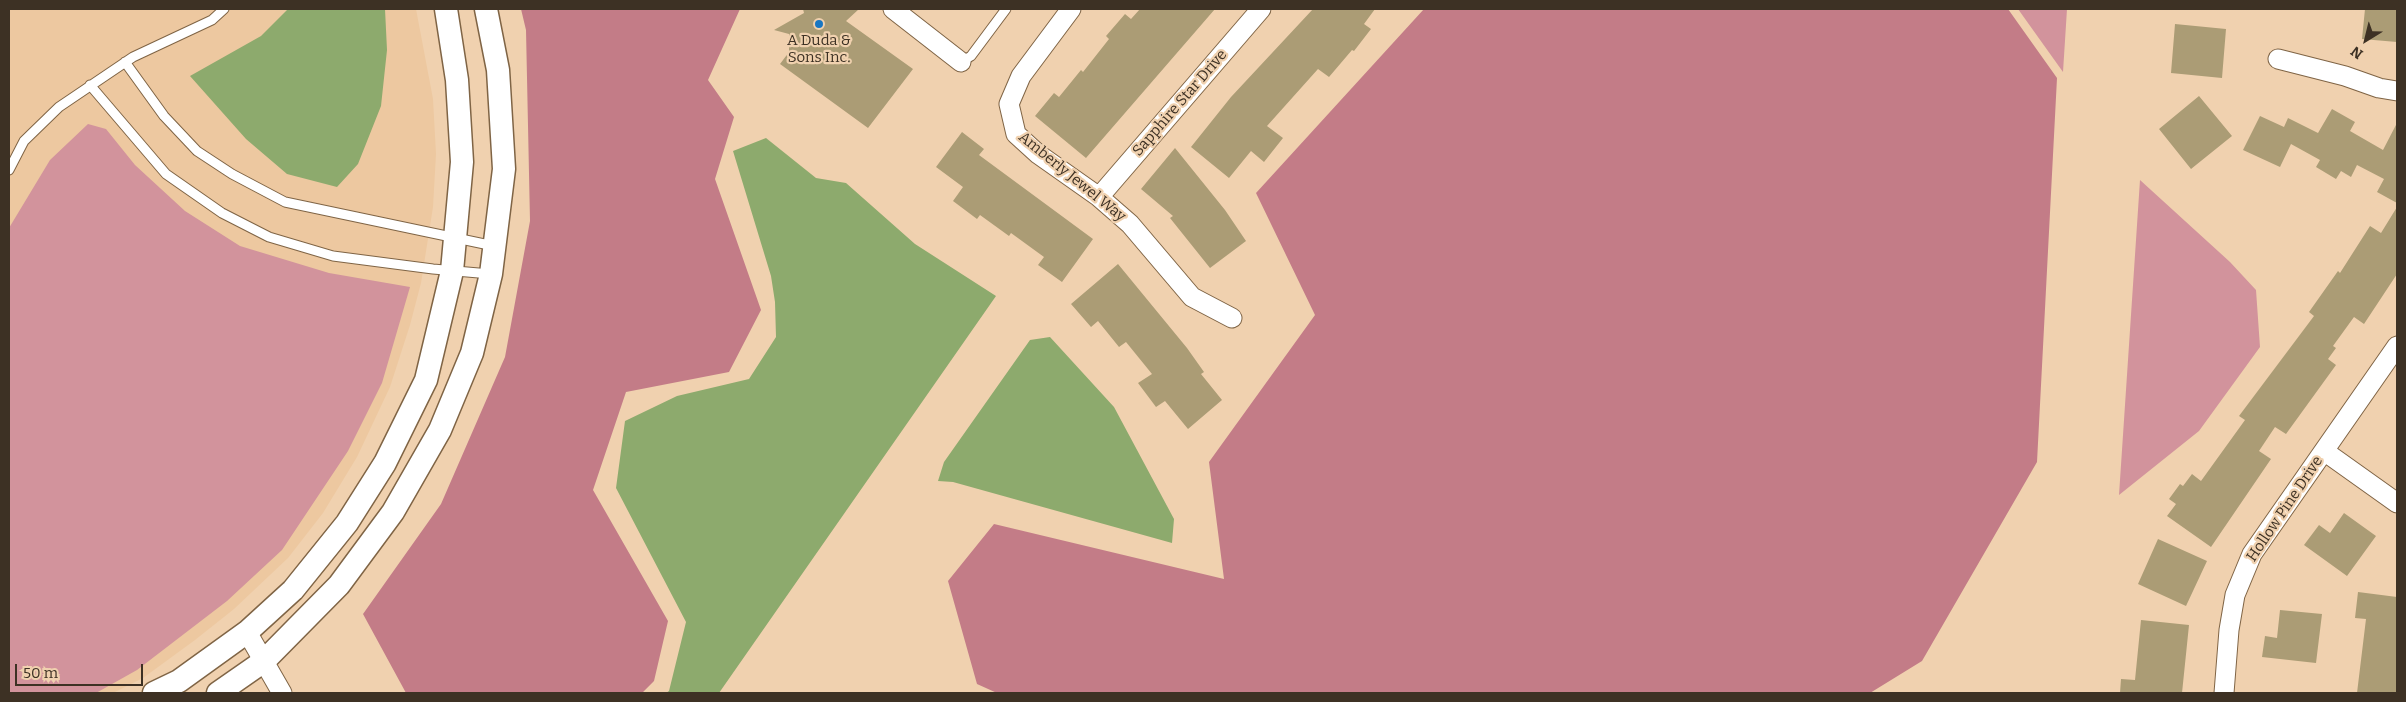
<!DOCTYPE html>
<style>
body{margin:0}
#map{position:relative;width:2406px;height:702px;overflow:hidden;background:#f0d1af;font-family:Bitter,serif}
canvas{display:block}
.frame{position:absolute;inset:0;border:10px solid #3d3124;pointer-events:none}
.north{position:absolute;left:2341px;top:15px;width:50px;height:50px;-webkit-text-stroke:4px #f0d1af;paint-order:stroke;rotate:216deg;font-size:14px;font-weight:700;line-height:20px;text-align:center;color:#3d3124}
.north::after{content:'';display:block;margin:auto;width:18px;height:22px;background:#3d3124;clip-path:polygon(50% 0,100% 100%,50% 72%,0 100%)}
.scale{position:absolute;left:15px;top:664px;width:128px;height:22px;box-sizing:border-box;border:2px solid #3d3124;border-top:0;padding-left:6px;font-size:15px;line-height:18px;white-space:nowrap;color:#3d3124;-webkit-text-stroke:4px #f0d1af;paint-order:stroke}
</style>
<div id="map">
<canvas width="2406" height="702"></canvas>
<div class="frame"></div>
<div class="north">N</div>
<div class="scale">50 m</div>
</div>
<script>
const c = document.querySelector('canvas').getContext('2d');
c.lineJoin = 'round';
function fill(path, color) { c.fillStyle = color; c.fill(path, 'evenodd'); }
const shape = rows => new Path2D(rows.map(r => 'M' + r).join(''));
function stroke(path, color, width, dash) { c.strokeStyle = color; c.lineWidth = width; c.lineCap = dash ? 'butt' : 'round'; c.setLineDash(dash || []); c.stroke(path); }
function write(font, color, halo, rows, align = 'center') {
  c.font = font + ' Bitter,serif'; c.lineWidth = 4.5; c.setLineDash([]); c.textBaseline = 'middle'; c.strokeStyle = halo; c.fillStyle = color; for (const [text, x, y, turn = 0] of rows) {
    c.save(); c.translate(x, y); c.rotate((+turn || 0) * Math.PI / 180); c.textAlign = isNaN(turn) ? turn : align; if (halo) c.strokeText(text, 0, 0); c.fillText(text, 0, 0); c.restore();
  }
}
const built = shape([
 [9,9,416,9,433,99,436,154,433,207,421,283,410,325,390,387,357,457,323,513,288,558,234,609,195,640,143,678,113,693,9,693]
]);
const green = shape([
 [2018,9,2067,9,2063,72],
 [88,124,106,129,135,165,185,211,240,246,329,273,410,287,382,383,348,451,282,550,227,601,137,670,96,693,9,693,9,228,50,160],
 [2140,180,2230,262,2256,290,2260,347,2199,431,2119,495]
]);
const forest = shape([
 [521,9,740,9,708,80,734,117,715,179,761,310,729,372,626,392,593,490,668,621,654,681,642,693,406,693,363,614,441,504,505,357,530,221,526,30],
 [1424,9,2008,9,2057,78,2037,462,1922,661,1870,693,997,693,977,684,948,581,994,524,1224,579,1209,462,1315,315,1256,193]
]);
const water = shape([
 [288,9,385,9,387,50,381,106,358,164,337,187,287,174,246,139,190,76,261,36],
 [766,138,816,178,846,183,915,244,996,296,719,693,666,693,669,691,686,622,616,488,625,421,677,396,749,379,776,337,775,302,771,276,733,151],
 [1050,337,1114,407,1174,519,1172,543,953,482,938,481,944,462,1030,340]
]);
const building = shape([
 [803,9,859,9,846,21,913,69,868,128,780,64,789,52,789,34,774,30,804,13],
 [1140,9,1215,9,1086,158,1035,116,1054,93,1059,97,1081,70,1083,72,1109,39,1106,36,1125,14,1131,19],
 [1313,9,1375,9,1364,24,1371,29,1354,51,1352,50,1329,77,1318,69,1267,126,1283,138,1264,162,1251,151,1229,178,1191,147,1231,97],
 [2365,9,2397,9,2397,42,2362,39],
 [2175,24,2226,29,2222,78,2171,73],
 [2199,96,2232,136,2191,169,2159,129],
 [2332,109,2355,122,2350,131,2383,150,2397,123,2397,203,2377,192,2384,179,2357,165,2351,177,2341,171,2336,179,2316,167,2320,160,2291,144,2280,167,2243,150,2260,116,2284,127,2288,118,2318,133],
 [962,132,984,149,979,155,1093,239,1062,282,1038,265,1044,257,1011,233,1009,236,980,215,977,219,953,201,963,187,936,167],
 [1175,148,1225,210,1246,241,1210,268,1170,218,1173,216,1141,189],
 [2397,207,2397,274,2364,324,2354,317,2333,346,2336,348,2328,359,2336,365,2286,434,2275,427,2259,451,2271,459,2211,547,2167,516,2176,504,2169,499,2180,484,2183,486,2192,474,2201,481,2245,420,2239,416,2314,316,2309,312,2338,271,2340,273,2370,226,2381,233],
 [1118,264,1187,348,1204,372,1201,374,1222,400,1188,429,1165,401,1156,407,1138,383,1152,374,1126,342,1119,347,1098,321,1091,327,1071,304],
 [2344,513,2376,536,2347,576,2304,545,2319,525,2330,533],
 [2158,539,2207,561,2186,606,2138,584],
 [2358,592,2397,597,2397,693,2357,693,2366,619,2355,618],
 [2280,610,2322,614,2316,663,2262,657,2265,636,2277,638],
 [2141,620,2189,625,2182,693,2120,693,2121,679,2135,680]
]);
const service = shape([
 [125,62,164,116,197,151,232,174,285,202,494,246],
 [961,62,971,56,1006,9],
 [90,85,166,174,222,213,269,237,333,256,433,269,490,274],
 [9,170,24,141,59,107,133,57,212,20,224,9]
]);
const minor = shape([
 [893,9,961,62],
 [1071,9,1021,76,1009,104,1016,134,1038,154,1099,197,1130,224,1192,297,1232,318],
 [2278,59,2345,76,2379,88,2397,91],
 [1099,197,1261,9],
 [2324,451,2397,503],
 [247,632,282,693],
 [2224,693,2229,630,2235,595,2252,554,2397,346]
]);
const tertiary = shape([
 [154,693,179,681,247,632,293,590,347,523,385,463,426,380,452,271,462,162,457,80,446,9],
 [218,693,264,661,339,585,393,512,440,430,472,353,491,274,504,169,498,70,486,9]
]);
const markers = [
 [819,24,5,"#1876c2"]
];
const poiNames = [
 ["A Duda &",819,41],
 ["Sons Inc.",819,58]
];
const streetNames = [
 ["Sapphire Star Drive",1180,103,-49],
 ["Amberly Jewel Way",1072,177,39],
 ["Hollow Pine Drive",2285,509,-56]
];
fill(built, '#edc8a0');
fill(green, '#d2939c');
fill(forest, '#c37c87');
fill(water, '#8daa6d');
fill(building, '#ab9c75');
stroke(service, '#7f6445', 11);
stroke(minor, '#7f6445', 21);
stroke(tertiary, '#7f6445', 25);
stroke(service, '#fff', 9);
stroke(minor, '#fff', 19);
stroke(tertiary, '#fff', 22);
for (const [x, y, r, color] of markers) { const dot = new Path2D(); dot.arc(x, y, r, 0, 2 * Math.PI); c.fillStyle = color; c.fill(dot); stroke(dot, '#f0d1af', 2); }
write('15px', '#3d3124', '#f0d1af', poiNames);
write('15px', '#3d3124', '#f0d1af', streetNames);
</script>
